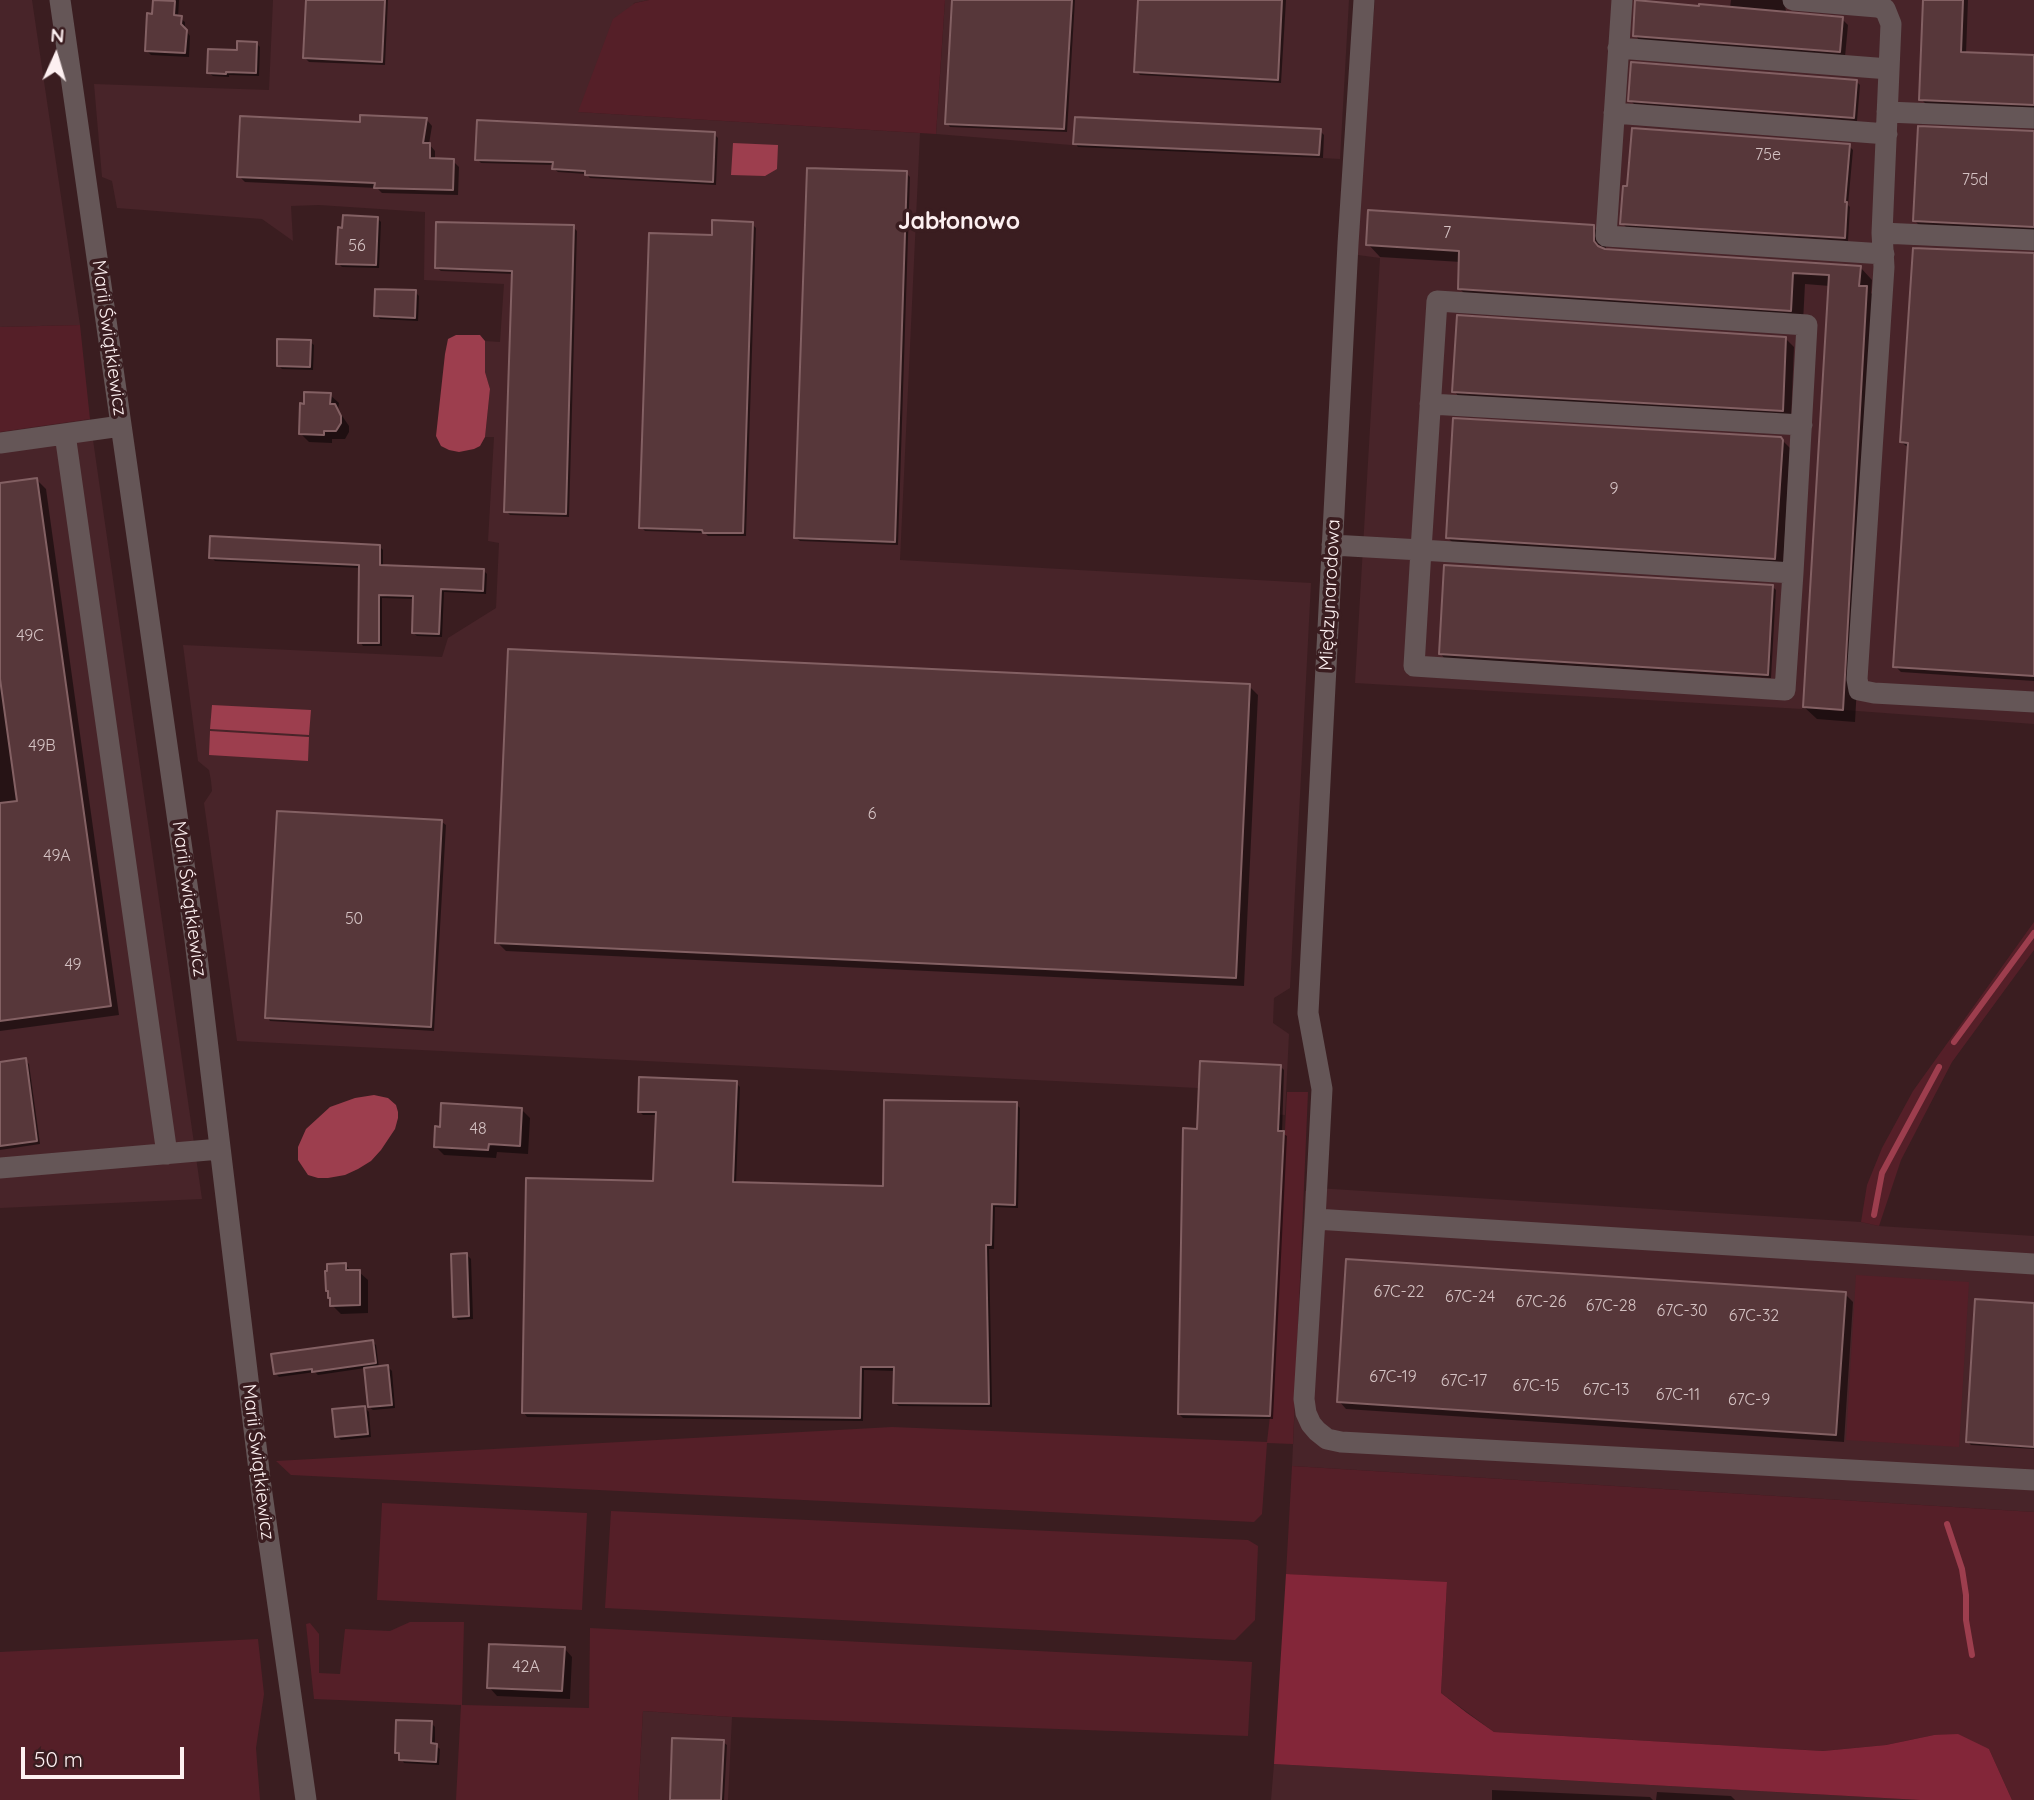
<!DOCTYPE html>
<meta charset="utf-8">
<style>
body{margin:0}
#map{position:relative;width:2034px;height:1800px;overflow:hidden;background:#3a1d20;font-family:Quicksand,sans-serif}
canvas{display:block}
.north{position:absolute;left:21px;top:21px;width:70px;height:70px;-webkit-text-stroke:5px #3a1d20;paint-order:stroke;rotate:4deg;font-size:19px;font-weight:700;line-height:28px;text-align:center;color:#fdf0f1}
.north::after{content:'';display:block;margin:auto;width:24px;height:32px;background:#fdf0f1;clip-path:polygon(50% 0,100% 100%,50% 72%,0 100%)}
.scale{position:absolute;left:21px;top:1747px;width:163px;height:32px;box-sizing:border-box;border:4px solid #fdf0f1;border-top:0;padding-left:9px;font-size:21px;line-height:24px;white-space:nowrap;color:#fdf0f1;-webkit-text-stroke:5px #3a1d20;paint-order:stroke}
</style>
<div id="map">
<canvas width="2034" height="1800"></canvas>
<div class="north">N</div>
<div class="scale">50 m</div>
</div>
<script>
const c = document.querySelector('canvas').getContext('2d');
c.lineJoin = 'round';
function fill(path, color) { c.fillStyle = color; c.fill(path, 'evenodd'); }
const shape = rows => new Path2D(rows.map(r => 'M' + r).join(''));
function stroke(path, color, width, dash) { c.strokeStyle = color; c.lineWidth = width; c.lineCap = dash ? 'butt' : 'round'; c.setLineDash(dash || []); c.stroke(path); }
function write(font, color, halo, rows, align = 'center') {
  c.font = font + ' Quicksand,sans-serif'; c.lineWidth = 7; c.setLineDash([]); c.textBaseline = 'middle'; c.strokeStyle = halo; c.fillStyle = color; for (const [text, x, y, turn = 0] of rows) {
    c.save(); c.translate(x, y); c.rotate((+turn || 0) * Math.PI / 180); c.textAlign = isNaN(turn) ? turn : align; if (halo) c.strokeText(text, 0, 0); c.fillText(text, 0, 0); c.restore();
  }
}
const built = shape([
 [0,0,32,0,80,325,0,327],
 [273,0,649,0,634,3,579,112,920,133,900,560,1311,583,1290,988,1274,998,1273,1023,1289,1034,1285,1115,1198,1110,1198,1088,237,1041,204,803,212,791,211,781,209,770,198,761,183,645,442,657,448,638,496,608,499,543,488,541,494,437,485,437,490,389,485,372,485,341,500,342,504,284,424,280,425,212,319,205,291,206,293,241,262,219,117,208,112,181,102,177,94,84,269,90],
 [945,0,1349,0,1340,159,1071,145,936,134],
 [1375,0,2034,0,2034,724,1803,707,1802,709,1355,683,1380,258,1358,255,1358,197],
 [90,419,202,1199,0,1208,0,432],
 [1316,1188,1861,1222,1879,1226,2034,1236,2034,1512,1292,1466,1305,1191],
 [643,1711,732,1717,728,1800,638,1800],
 [1274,1764,1920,1800,1271,1800]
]);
const green = shape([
 [649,0,945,0,936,134,578,112,613,19,635,3],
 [80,325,90,419,0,432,0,327],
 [2034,922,2034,950,1952,1062,1901,1160,1879,1226,1861,1222,1867,1185,1882,1148,1913,1091],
 [1287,1092,1308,1092,1293,1444,1267,1443,1262,1514,1254,1522,291,1475,276,1461,892,1427,1267,1442,1270,1416],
 [1856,1275,1969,1282,1959,1447,1846,1440],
 [1292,1466,2034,1512,2034,1800,2012,1800,1989,1749,1934,1735,1886,1745,1823,1751,1494,1732,1441,1693,1447,1583,1286,1574],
 [382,1503,587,1513,582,1610,377,1600],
 [611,1511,1248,1540,1258,1546,1255,1620,1235,1640,605,1608],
 [410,1622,464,1622,462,1705,589,1708,590,1628,1252,1662,1248,1736,732,1717,643,1711,638,1800,456,1800,461,1705,314,1699,306,1624,310,1623,319,1634,319,1673,340,1674,345,1629,390,1631],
 [258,1639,264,1694,256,1748,260,1800,0,1800,0,1652]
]);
const forest = shape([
 [1286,1574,1447,1582,1441,1693,1467,1713,1494,1732,1823,1751,1886,1745,1934,1735,1958,1734,1989,1749,2012,1800,1920,1800,1274,1764]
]);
const water = shape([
 [733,143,778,145,777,169,765,176,731,175],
 [456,335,480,335,485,341,485,372,490,389,485,437,480,446,474,449,459,452,449,450,441,446,436,436,445,354,448,339],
 [212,705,311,710,309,735,210,729],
 [210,731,309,737,308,761,209,755],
 [374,1095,388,1098,396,1105,398,1112,398,1118,395,1129,381,1150,371,1161,358,1169,345,1175,328,1178,318,1178,308,1175,298,1160,298,1147,306,1129,330,1107,355,1098]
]);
const shadow = shape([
 [155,0,179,0,178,17,185,22,185,29,190,36,189,57,151,55,147,51],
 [308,0,388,0,385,65,309,62,305,58],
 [953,0,1075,0,1067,132,950,127,947,123],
 [1140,0,1286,0,1281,83,1140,75,1136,71],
 [1731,0,1787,0,1785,5,1786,12,1791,15,1842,19,1848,25,1845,57,1640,41,1635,35,1730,8],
 [1925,0,1968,0,1966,54,2034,56,2034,110,1927,105,1921,99],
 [256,43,260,47,259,76,229,75,229,77,213,76,209,73,238,52],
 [1856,81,1860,85,1857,121,1634,104,1630,100],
 [427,120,432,126,429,144,435,151,435,160,453,161,459,167,458,195,382,193,377,188,245,182,239,176,362,124],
 [1320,131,1324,135,1323,158,1078,147,1075,143],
 [2034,133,2034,232,1921,227,1915,221],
 [714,134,718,138,716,185,590,178,586,174,558,172,554,169,554,165,481,163,477,159],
 [1849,146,1853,150,1848,205,1850,207,1848,241,1626,227,1622,223],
 [906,173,910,177,898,545,800,541,796,538],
 [377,218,381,222,379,268,342,267,338,263],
 [752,224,756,228,746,536,708,536,705,533,645,531,641,527,713,237],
 [573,227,577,231,569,517,510,515,506,511,514,274,441,271,437,268],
 [1593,227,1605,239,1606,251,1860,267,1872,280,1871,293,1878,300,1855,722,1817,719,1804,707,1830,286,1805,284,1803,322,1472,301,1460,289,1461,262,1380,257,1368,244],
 [2034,255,2034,681,1901,672,1895,666,1909,448,1901,442],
 [415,292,419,296,418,321,380,319,376,315],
 [1785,338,1794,347,1791,419,1462,400,1454,391],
 [310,342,314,345,313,370,282,369,278,365],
 [330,395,339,403,338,410,349,426,349,432,345,439,332,439,332,443,309,442,301,434],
 [1781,439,1790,448,1783,567,1456,546,1448,538],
 [37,480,46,489,119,1015,0,1031,0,485],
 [379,546,383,550,383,567,483,570,487,574,486,594,444,592,442,637,417,636,413,633,415,599,382,598,382,646,363,646,360,642,361,568,215,561,211,557],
 [1773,587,1776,590,1771,678,1444,658,1441,654],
 [1249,686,1258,695,1244,986,506,951,497,942],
 [442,822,446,825,434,1031,270,1021,267,1017],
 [25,1060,29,1064,40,1144,0,1150,0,1064],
 [1280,1066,1284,1070,1282,1133,1287,1136,1273,1419,1183,1418,1179,1414,1199,1131],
 [736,1083,740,1087,736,1184,885,1188,1016,1104,1020,1108,1018,1208,995,1207,994,1249,989,1249,992,1407,899,1406,895,1403,895,1371,864,1370,863,1421,527,1417,524,1413,655,1182,657,1115,643,1115,639,1111],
 [521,1109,530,1118,528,1154,497,1152,496,1158,444,1155,436,1147],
 [467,1255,471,1259,473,1319,458,1320,455,1316],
 [345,1265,353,1272,359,1272,368,1280,368,1313,341,1314,332,1305],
 [1845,1294,1853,1302,1844,1442,1346,1409,1339,1401],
 [2034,1305,2034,1449,1971,1445,1967,1441],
 [372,1342,376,1345,379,1368,388,1367,392,1371,395,1408,373,1410,369,1407,365,1368,318,1375,315,1372,279,1377,275,1373],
 [365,1408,369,1412,371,1437,341,1440,337,1436],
 [564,1648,572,1657,570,1699,497,1696,489,1687],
 [431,1723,435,1727,435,1745,440,1749,439,1765,404,1763,397,1752],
 [723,1742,727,1745,724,1800,672,1800],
 [1492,1790,1650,1797,1653,1800,1492,1800],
 [1657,1792,1731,1796,1735,1800,1656,1800]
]);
const stream = shape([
 [1954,1042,2034,933],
 [1874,1215,1882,1173,1939,1067],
 [1947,1524,1962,1569,1966,1595,1966,1620,1972,1655]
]);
const building = shape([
 [153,0,175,1,174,15,182,16,181,24,187,30,185,53,145,51,147,13,152,14,153,0],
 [306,0,385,0,382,62,303,58,306,0],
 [952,0,1072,0,1064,129,945,124,952,0],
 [1138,0,1282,0,1278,80,1134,72,1138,0],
 [1635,0,1699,6,1699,4,1843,17,1840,52,1633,36,1635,0],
 [1923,0,1963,0,1961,52,2034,55,2034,105,1919,100,1923,0],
 [237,41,257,42,256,73,226,72,226,74,207,73,208,49,237,50,237,41],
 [1631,62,1857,80,1854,118,1628,101,1631,62],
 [360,115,427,118,423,143,430,143,430,158,454,159,453,190,374,188,375,183,237,177,240,116,360,122,360,115],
 [1075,117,1321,129,1319,155,1073,144,1075,117],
 [477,120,715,132,713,182,585,175,585,171,552,169,553,162,475,160,477,120],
 [1918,126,2034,131,2034,227,1913,221,1918,126],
 [1632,128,1850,144,1845,202,1847,202,1845,238,1620,224,1623,186,1627,186,1632,128],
 [807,168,907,171,895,542,794,538,807,168],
 [1368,210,1594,225,1594,241,1598,246,1605,249,1861,266,1859,286,1867,286,1843,710,1803,707,1829,275,1793,273,1791,311,1458,289,1459,251,1366,245,1368,210],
 [343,215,378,217,376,265,336,264,338,227,342,228,343,215],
 [712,220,753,222,743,533,703,533,702,530,639,528,649,233,712,235,712,220],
 [436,222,574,225,566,514,504,512,512,271,435,268,436,222],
 [1913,248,2034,253,2034,676,1893,667,1908,443,1900,442,1913,248],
 [375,289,416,290,415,318,374,316,375,289],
 [1457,315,1786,337,1783,411,1452,392,1457,315],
 [277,339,311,340,310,367,277,366,277,339],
 [304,392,331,393,330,404,335,404,341,416,341,423,336,431,324,431,324,435,299,434,300,403,304,404,304,392],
 [1453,418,1781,437,1783,440,1775,559,1446,538,1453,418],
 [37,478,111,1006,0,1021,0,803,17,801,0,679,0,483,37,478],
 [210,536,380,545,380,565,484,569,483,591,441,589,439,634,412,633,413,596,379,595,379,643,358,643,359,565,209,558,210,536],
 [1444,565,1773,585,1768,675,1439,654,1444,565],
 [508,649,1250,684,1236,978,495,943,508,649],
 [277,811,442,820,431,1027,265,1018,277,811],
 [26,1058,37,1141,0,1146,0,1062,26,1058],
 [1200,1061,1281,1065,1278,1131,1284,1131,1270,1416,1178,1414,1183,1128,1197,1129,1200,1061],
 [639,1077,737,1081,733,1182,883,1186,884,1100,1017,1102,1015,1205,992,1204,991,1245,986,1245,989,1404,893,1403,894,1367,861,1367,860,1418,522,1413,526,1178,653,1181,656,1112,638,1112,639,1077],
 [441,1103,522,1108,520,1146,489,1144,488,1150,434,1147,435,1126,440,1127,441,1103],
 [467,1253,469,1316,453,1317,451,1254,467,1253],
 [1346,1259,1846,1292,1836,1435,1337,1402,1346,1259],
 [346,1263,346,1270,360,1270,360,1305,330,1306,330,1298,328,1298,328,1291,326,1291,325,1271,327,1271,327,1264,346,1263],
 [1975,1299,2034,1303,2034,1447,1966,1442,1975,1299],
 [373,1340,376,1363,312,1372,312,1369,274,1374,271,1354,373,1340],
 [388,1365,392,1405,368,1407,364,1368,388,1365],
 [365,1406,368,1434,335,1437,332,1409,365,1406],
 [489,1644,565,1647,562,1691,487,1688,489,1644],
 [396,1720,432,1721,431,1743,437,1744,436,1762,399,1760,399,1753,395,1753,396,1720],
 [672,1738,724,1740,721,1800,670,1800,672,1738]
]);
const minor = shape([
 [60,0,195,940,261,1487,306,1800],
 [1364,0,1348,244,1308,1013,1322,1089,1315,1219,2034,1264],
 [1622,0,1606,236,1884,254],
 [1793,0,1877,7,1885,9,1891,24,1882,233,1884,267,1857,679,1859,690,1874,693,2034,702],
 [1618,48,1889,69],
 [1887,112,2034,118],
 [1614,113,1887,134],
 [1882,233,2034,240],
 [1430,404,1802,425],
 [65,434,167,1154],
 [0,443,121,426],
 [1332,545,1421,550,1793,573,1785,690,1414,666,1421,550,1437,301,1807,325,1793,573],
 [0,1168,220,1149],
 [1315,1219,1304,1399,1306,1413,1311,1424,1317,1431,1327,1439,1341,1442,2034,1480]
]);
const numberNames = [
 ["75e",1768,155],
 ["75d",1975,180],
 ["7",1447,233],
 ["56",357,246],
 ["9",1614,489],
 ["49C",30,636],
 ["49B",42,746],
 ["6",872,814],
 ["49A",57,856],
 ["50",354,919],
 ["49",73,965],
 ["48",478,1129],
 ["67C-22",1399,1292],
 ["67C-24",1470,1297],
 ["67C-26",1541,1302],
 ["67C-28",1611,1306],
 ["67C-30",1682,1311],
 ["67C-32",1754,1316],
 ["67C-19",1393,1377],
 ["67C-17",1464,1381],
 ["67C-15",1536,1386],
 ["67C-13",1606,1390],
 ["67C-11",1678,1395],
 ["67C-9",1749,1400],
 ["42A",526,1667]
];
const streetNames = [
 ["Marii Świątkiewicz",109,338,82],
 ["Międzynarodowa",1330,595,-87],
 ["Marii Świątkiewicz",189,899,82],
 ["Marii Świątkiewicz",258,1462,83]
];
const quarterNames = [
 ["Jabłonowo",959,222]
];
fill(built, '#482429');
fill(green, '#551f28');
fill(forest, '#832639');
fill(water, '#9d3e4e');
fill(shadow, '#0007');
stroke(stream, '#9d3e4e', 6);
fill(building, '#57373a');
stroke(building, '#836063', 2);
stroke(minor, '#655657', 21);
write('16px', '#d4c2c3', null, numberNames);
write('19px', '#fdf0f1', '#3a1d20', streetNames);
write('bold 23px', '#fdf0f1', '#3a1d20', quarterNames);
</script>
